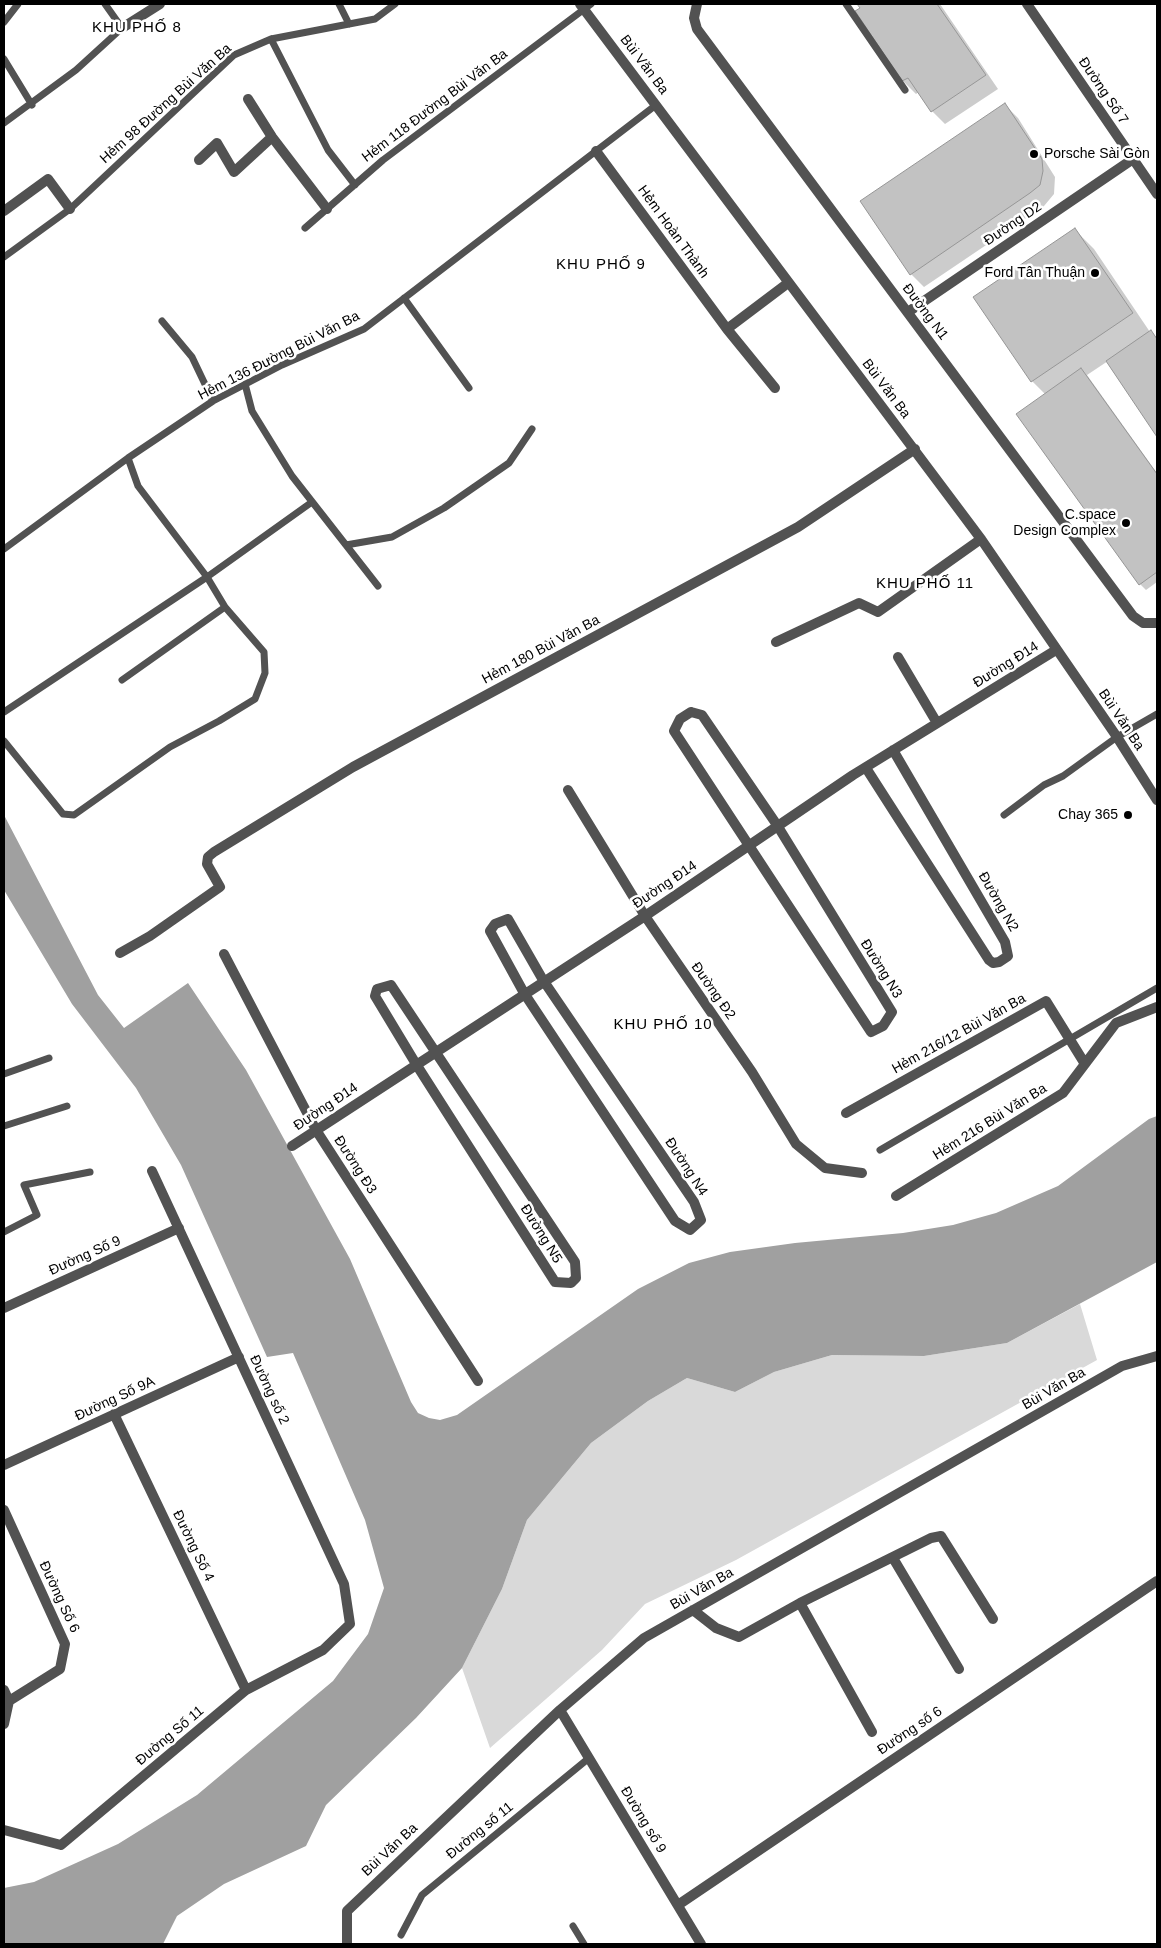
<!DOCTYPE html>
<meta charset="utf-8">
<style>
body{margin:0}
#map{position:relative;width:1161px;height:1948px;overflow:hidden;background:#fff;font-family:Arial,sans-serif}
canvas{display:block}
.frame{position:absolute;inset:0;border:5px solid #000;pointer-events:none}
</style>
<div id="map">
<canvas width="1161" height="1948"></canvas>
<div class="frame"></div>
</div>
<script>
const c = document.querySelector('canvas').getContext('2d');
c.lineJoin = 'round';
function fill(path, color) { c.fillStyle = color; c.fill(path, 'evenodd'); }
const shape = rows => new Path2D(rows.map(r => 'M' + r).join(''));
function stroke(path, color, width, dash) { c.strokeStyle = color; c.lineWidth = width; c.lineCap = dash ? 'butt' : 'round'; c.setLineDash(dash || []); c.stroke(path); }
function write(font, color, halo, rows, align = 'center') {
  c.font = font + ' Arial,sans-serif'; c.lineWidth = 5; c.setLineDash([]); c.textBaseline = 'middle'; c.strokeStyle = halo; c.fillStyle = color; for (const [text, x, y, turn = 0] of rows) {
    c.save(); c.translate(x, y); c.rotate((+turn || 0) * Math.PI / 180); c.textAlign = isNaN(turn) ? turn : align; if (halo) c.strokeText(text, 0, 0); c.fillText(text, 0, 0); c.restore();
  }
}
const green = shape([
 [1080,1304,1097,1360,736,1560,645,1604,602,1650,490,1748,462,1668,502,1589,527,1520,591,1443,648,1401,687,1378,735,1392,774,1372,832,1355,924,1356,1007,1343]
]);
const water = shape([
 [4,815,98,995,124,1028,188,983,246,1070,350,1259,411,1402,418,1413,429,1418,440,1420,457,1415,638,1289,689,1263,730,1252,795,1243,903,1233,953,1225,996,1213,1058,1186,1149,1119,1157,1116,1157,1262,1007,1343,924,1356,832,1355,774,1372,735,1392,687,1378,648,1401,591,1443,527,1520,502,1589,462,1668,416,1718,326,1805,306,1846,224,1884,177,1916,163,1944,4,1944,4,1888,34,1882,118,1844,197,1795,333,1681,368,1634,384,1588,365,1520,293,1353,267,1357,181,1165,136,1088,72,1004,4,890]
]);
const shadow = shape([
 [859,4,940,4,998,89,945,124,932,111,919,92,916,94,903,81,857,12,862,8],
 [1005,105,1018,118,1055,177,1054,194,1044,206,924,287,911,274],
 [1075,230,1094,249,1150,332,1157,338,1157,435,1108,361,1087,375,1157,473,1157,582,1146,590,1140,584,1046,395,1032,381]
]);
const building = shape([
 [857,4,937,4,986,75,931,112,908,78,902,81,855,11,860,8,857,4],
 [1005,103,1042,159,1043,171,1040,185,1030,193,910,275,860,201,1005,103],
 [1075,228,1133,313,1031,382,973,297,1075,228],
 [1151,330,1157,339,1157,437,1106,361,1151,330],
 [1081,368,1157,474,1157,572,1139,585,1016,414,1081,368]
]);
const lane = shape([
 [339,4,349,24],
 [846,4,905,90],
 [4,22,18,4],
 [271,39,328,150,355,185],
 [4,59,32,105],
 [4,123,76,70,122,28,105,4],
 [305,228,383,160,591,4],
 [4,257,70,209,234,55,271,39,375,19,395,4],
 [404,298,469,388],
 [162,321,192,357,213,401],
 [245,384,252,411,292,476,378,586],
 [346,545,392,537,444,508,509,463,532,429],
 [4,549,128,458,213,401,282,365,364,329,656,105],
 [122,680,225,607],
 [4,712,207,577,312,502],
 [4,741,63,814,74,815,170,747,219,721,255,699,265,673,264,652,225,607,207,577,138,486,128,458],
 [1004,815,1044,785,1063,776,1117,737,1157,714],
 [4,1074,49,1058],
 [4,1126,67,1106],
 [880,1150,1157,988],
 [4,1232,37,1215,24,1185,90,1172],
 [573,1926,584,1944],
 [401,1935,422,1895,589,1758]
]);
const street = shape([
 [580,4,981,539,1117,737,1157,800],
 [697,4,694,18,697,29,1133,616,1143,623,1157,623],
 [1027,4,1157,194],
 [122,28,160,4],
 [248,99,272,137,327,209],
 [596,151,727,329,775,388],
 [199,160,217,143,234,172,272,137],
 [4,211,48,179,70,209],
 [908,312,1133,159],
 [727,329,788,283],
 [776,642,859,603,878,612,981,539],
 [898,657,937,723],
 [691,712,702,715,777,825,892,1012,883,1026,871,1032,674,731,680,719,691,712],
 [866,768,989,960,993,963,999,962,1008,956,1005,942,893,750],
 [568,790,645,916,752,1072,796,1144,825,1168,862,1173],
 [508,919,543,980,694,1202,701,1220,690,1230,675,1221,524,993,490,931,495,924,508,919],
 [120,953,150,936,220,887,207,864,208,857,214,852,353,767,798,527,915,449],
 [224,954,316,1130,478,1381],
 [391,985,575,1262,576,1278,571,1283,555,1282,416,1064,375,996,377,989,391,985],
 [846,1113,1046,1001,1085,1064],
 [292,1146,645,916,853,775,1056,650],
 [896,1196,1063,1093,1116,1023,1157,1007],
 [4,1308,179,1228],
 [114,1414,246,1690],
 [4,1465,239,1357],
 [4,1510,65,1644,60,1669,9,1701],
 [893,1558,959,1669],
 [800,1603,872,1732],
 [693,1610,716,1628,739,1637,800,1603,931,1538,941,1536,993,1619],
 [4,1690,9,1701,4,1724],
 [560,1710,701,1944],
 [4,1830,61,1845,246,1690,323,1650,350,1624,344,1584,152,1171],
 [678,1905,1157,1581],
 [347,1944,347,1911,560,1710,644,1638,1122,1366,1157,1356]
]);
const markers = [
 [1034,154,5,"#000"],
 [1095,273,5,"#000"],
 [1126,523,5,"#000"],
 [1128,815,5,"#000"]
];
const streetNames = [
 ["Bùi Văn Ba",644,65,53],
 ["Đường Số 7",1103,91,56],
 ["Hẻm 98 Đường Bùi Văn Ba",166,104,-42],
 ["Hẻm 118 Đường Bùi Văn Ba",435,106,-37],
 ["Đường D2",1013,224,-34],
 ["Hẻm Hoàn Thành",673,232,54],
 ["Đường N1",925,312,53],
 ["Hẻm 136 Đường Bùi Văn Ba",279,356,-27],
 ["Bùi Văn Ba",886,389,53],
 ["Hẻm 180 Bùi Văn Ba",541,650,-28],
 ["Đường Đ14",1006,665,-32],
 ["Bùi Văn Ba",1121,720,56],
 ["Đường Đ14",665,885,-34],
 ["Đường N2",998,902,60],
 ["Đường N3",881,969,58],
 ["Đường Đ2",713,991,55],
 ["Hẻm 216/12 Bùi Văn Ba",959,1034,-29],
 ["Đường Đ14",326,1107,-34],
 ["Hẻm 216 Bùi Văn Ba",990,1122,-32],
 ["Đường Đ3",355,1165,57],
 ["Đường N4",686,1167,57],
 ["Đường N5",541,1234,58],
 ["Đường Số 9",85,1256,-24],
 ["Bùi Văn Ba",1054,1389,-30],
 ["Đường số 2",269,1390,65],
 ["Đường Số 9A",115,1399,-25],
 ["Đường Số 4",193,1546,64],
 ["Bùi Văn Ba",702,1589,-30],
 ["Đường Số 6",59,1597,65],
 ["Đường số 6",910,1731,-34],
 ["Đường Số 11",170,1736,-40],
 ["Đường số 9",643,1820,59],
 ["Đường số 11",480,1831,-39],
 ["Bùi Văn Ba",390,1850,-43]
];
const poiNames = [
 ["Porsche Sài Gòn",1044,154,"left"],
 ["Ford Tân Thuận",1085,273],
 ["C.space",1116,515],
 ["Design Complex",1116,531],
 ["Chay 365",1118,815]
];
const neighbourhoodNames = [
 ["KHU PHỐ 8",137,28],
 ["KHU PHỐ 9",601,265],
 ["KHU PHỐ 11",925,584],
 ["KHU PHỐ 10",663,1025]
];
fill(green, '#d9d9d9');
fill(water, '#a0a0a0');
fill(shadow, '#0003');
fill(building, '#c2c2c2');
stroke(building, '#969696', 1);
stroke(lane, '#525252', 7);
stroke(street, '#525252', 10);
for (const [x, y, r, color] of markers) { const dot = new Path2D(); dot.arc(x, y, r, 0, 2 * Math.PI); c.fillStyle = color; c.fill(dot); stroke(dot, '#fff', 2); }
write('14px', '#000', '#fff', streetNames);
write('14px', '#000', '#fff', poiNames, 'right');
c.letterSpacing = '1px';
write('15px', '#000', '#fff', neighbourhoodNames);
c.letterSpacing = '0px';
</script>
